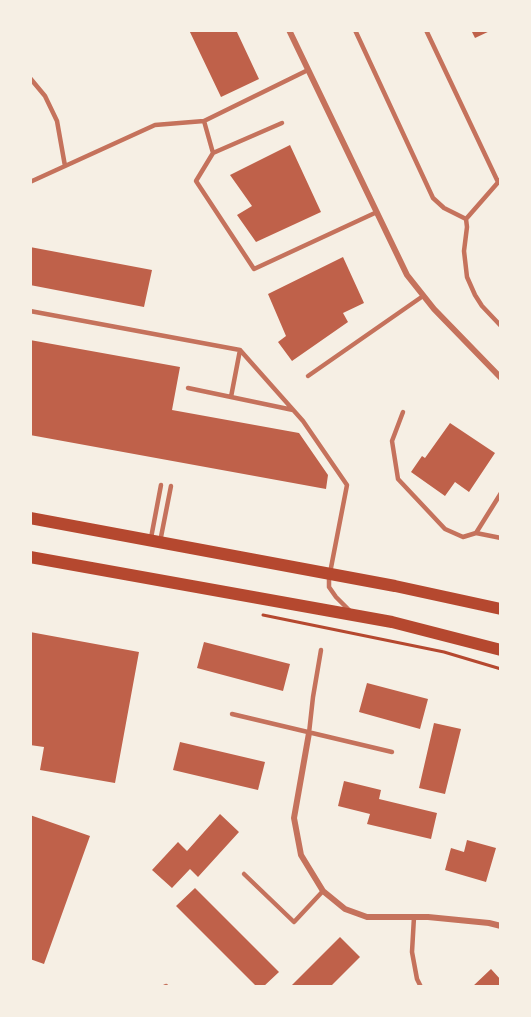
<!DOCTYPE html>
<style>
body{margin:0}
#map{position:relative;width:531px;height:1017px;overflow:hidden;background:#f6efe4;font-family:Poppins,sans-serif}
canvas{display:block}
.frame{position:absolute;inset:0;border:32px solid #f6efe4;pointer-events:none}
</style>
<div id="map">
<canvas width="531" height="1017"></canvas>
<div class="frame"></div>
</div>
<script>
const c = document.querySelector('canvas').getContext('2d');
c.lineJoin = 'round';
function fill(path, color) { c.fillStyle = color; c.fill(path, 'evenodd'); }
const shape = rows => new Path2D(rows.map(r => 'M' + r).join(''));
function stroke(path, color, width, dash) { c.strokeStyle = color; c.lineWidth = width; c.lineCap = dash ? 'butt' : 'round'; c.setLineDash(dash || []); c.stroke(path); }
const building = shape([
 [189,30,236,30,259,79,221,97],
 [471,30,492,30,475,38],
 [290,145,321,212,256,242,237,215,252,206,230,175],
 [30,247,152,270,144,307,30,285],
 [343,257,364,303,343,313,348,322,292,361,278,342,286,336,268,294],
 [30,340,180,367,172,410,299,433,328,475,326,489,30,435],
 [450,423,495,453,469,492,455,482,445,496,411,472,422,456,425,458],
 [30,632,139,652,115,783,40,770,44,747,30,745],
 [204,642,290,664,283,691,197,668],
 [367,683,428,699,420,729,359,712],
 [434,723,461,729,445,794,419,788],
 [180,742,265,762,258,790,173,770],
 [344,781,381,790,379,799,437,813,431,839,367,824,370,814,338,806],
 [220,814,239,832,198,877,190,869,172,888,152,870,178,842,187,851],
 [30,815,90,836,44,964,30,959],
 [467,840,496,848,486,882,445,870,451,848,464,852],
 [195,888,279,972,263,987,257,987,176,906],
 [340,937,360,957,330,987,290,987],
 [491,969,501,980,501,987,472,987]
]);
const path = shape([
 [263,615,444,652,501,669]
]);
const service = shape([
 [355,30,433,198,444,208,466,219],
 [426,30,498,182],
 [30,78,45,96,57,121,65,166],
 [204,121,213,153,282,123],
 [213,153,196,181,254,269,377,212],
 [501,179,466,219,467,227,464,251,467,277,475,295,482,306,501,326],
 [30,182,155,125,204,121,308,70],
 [30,311,240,350,303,421,347,485,329,578,329,587,336,597,350,611],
 [308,376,423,296],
 [188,388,293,410],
 [231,397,240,350],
 [403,412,392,441,398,479,445,529,463,537,476,533,501,538],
 [476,533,501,493],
 [151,538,161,485],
 [160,542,171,486],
 [232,714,392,752],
 [309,733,313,697,321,650],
 [244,874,294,922,323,891],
 [414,917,412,952,417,979,421,987],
 [164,987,166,986]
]);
const minor = shape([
 [289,30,407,275,434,309,501,378],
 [309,733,294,818,301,855,323,891,345,909,367,917,428,917,489,923,501,926]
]);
const secondary = shape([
 [30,518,395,586,501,609],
 [30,557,392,622,501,650]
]);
fill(building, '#bf614a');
stroke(path, '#b5482f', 3);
stroke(service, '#c5725c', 4.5);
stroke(minor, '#c5725c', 6);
stroke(secondary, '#b5482f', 12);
</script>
